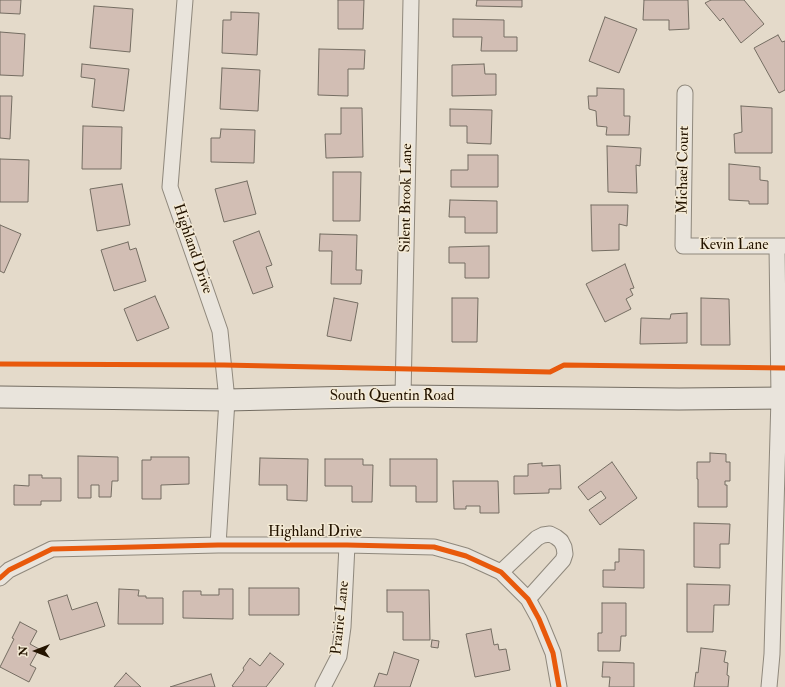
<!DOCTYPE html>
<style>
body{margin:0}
#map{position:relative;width:785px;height:687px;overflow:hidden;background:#e4daca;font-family:"IM FELL Double Pica",serif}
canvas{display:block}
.north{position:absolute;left:16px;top:631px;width:40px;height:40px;-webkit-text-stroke:3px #f4ead5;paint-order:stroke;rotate:270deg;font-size:11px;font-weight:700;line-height:16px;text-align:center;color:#241400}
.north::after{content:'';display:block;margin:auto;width:14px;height:18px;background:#241400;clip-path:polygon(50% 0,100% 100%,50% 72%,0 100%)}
</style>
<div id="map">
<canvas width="785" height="687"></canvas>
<div class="north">N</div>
</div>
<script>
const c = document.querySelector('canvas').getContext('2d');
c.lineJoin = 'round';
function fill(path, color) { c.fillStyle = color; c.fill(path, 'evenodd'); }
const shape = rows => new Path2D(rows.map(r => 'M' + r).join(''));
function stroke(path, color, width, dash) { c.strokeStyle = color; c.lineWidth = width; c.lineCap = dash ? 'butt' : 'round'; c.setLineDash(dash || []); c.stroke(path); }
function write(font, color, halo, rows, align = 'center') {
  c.font = font + ' "IM FELL Double Pica",serif'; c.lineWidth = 3; c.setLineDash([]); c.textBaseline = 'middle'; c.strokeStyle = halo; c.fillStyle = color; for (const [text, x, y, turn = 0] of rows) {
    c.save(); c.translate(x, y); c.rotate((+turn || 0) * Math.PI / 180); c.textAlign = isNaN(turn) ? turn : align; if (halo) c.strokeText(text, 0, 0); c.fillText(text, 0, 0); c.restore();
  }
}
const building = shape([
 [0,0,21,0,20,14,0,13,0,0],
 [338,0,364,0,363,29,338,29,338,0],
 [477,0,522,0,522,7,476,6,477,0],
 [644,0,688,0,689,29,669,30,669,20,643,20,644,0],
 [711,0,744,0,764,24,741,43,723,18,720,21,705,3,711,0],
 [94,6,133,9,130,52,90,48,94,6],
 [231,12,259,13,257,55,222,53,223,20,231,20,231,12],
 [605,17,637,29,619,73,589,61,605,17],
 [453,19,504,20,504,37,517,37,517,51,481,51,482,37,453,37,453,19],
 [0,32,25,34,23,76,0,75,0,32],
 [778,35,782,42,785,41,785,90,779,93,754,48,778,35],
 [319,49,365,50,364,69,348,69,348,96,318,95,319,49],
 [82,64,129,69,124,111,92,107,95,79,81,77,82,64],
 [484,64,485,74,496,74,496,95,452,96,452,65,484,64],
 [222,68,260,70,258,111,220,109,222,68],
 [597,88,624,89,624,116,630,116,629,135,606,135,607,127,597,126,596,111,589,109,588,96,597,96,597,88],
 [0,96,12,96,10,139,0,138,0,96],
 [741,106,772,108,772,153,735,153,734,134,742,132,741,106],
 [341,108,362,108,363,157,326,158,325,134,341,134,341,108],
 [450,109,492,110,491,144,467,143,467,126,450,126,450,109],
 [83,126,122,127,121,169,82,169,83,126],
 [221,129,255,130,254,163,211,162,211,138,220,138,221,129],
 [607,146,641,148,640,166,636,165,637,193,608,192,607,146],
 [468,155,498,155,498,187,451,187,451,170,468,170,468,155],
 [0,159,29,160,28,202,0,202,0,159],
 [729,164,760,167,760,180,768,181,768,204,749,204,749,201,729,200,729,164],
 [333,172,361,172,360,221,333,221,333,172],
 [247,181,256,214,224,222,215,189,247,181],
 [122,184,130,225,97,231,90,189,122,184],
 [450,200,497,201,497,233,465,233,465,217,449,217,450,200],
 [591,205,628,205,627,226,619,224,619,250,592,251,591,205],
 [0,225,21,234,4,273,0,271,0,225],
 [259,231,272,265,266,267,273,287,253,294,233,241,259,231],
 [320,234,357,235,356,270,362,270,361,284,331,284,332,251,319,251,320,234],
 [128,242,130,250,136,248,146,281,114,291,101,250,128,242],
 [489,246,489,278,465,278,465,263,449,263,449,247,489,246],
 [625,264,634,288,630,289,633,295,626,299,631,309,605,322,586,284,625,264],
 [155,296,169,328,137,341,124,309,155,296],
 [334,298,358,303,351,341,327,336,334,298],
 [452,298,478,298,477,342,452,342,452,298],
 [701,298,729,299,730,345,701,345,701,298],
 [687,313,687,343,640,344,641,318,670,319,671,314,687,313],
 [710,453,726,454,726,462,730,462,730,481,725,481,725,485,727,485,727,507,698,507,698,479,697,479,697,462,710,462,710,453],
 [78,456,118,457,118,481,112,481,111,497,99,497,99,485,91,485,91,498,78,498,78,456],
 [151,457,189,457,189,484,161,485,161,499,142,499,142,460,151,460,151,457],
 [260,458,308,459,307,501,287,500,287,485,259,485,260,458],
 [325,459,363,459,363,465,373,465,372,502,352,502,352,486,325,486,325,459],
 [390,459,437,459,437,502,416,502,416,486,390,486,390,459],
 [612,462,637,498,600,525,589,510,606,498,601,491,588,500,578,487,612,462],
 [542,463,542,466,560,465,561,489,549,489,549,493,514,494,514,476,528,476,528,464,542,463],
 [29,475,42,475,42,478,61,478,61,501,41,501,41,505,14,505,14,485,29,486,29,475],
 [453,481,498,481,499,513,480,513,480,506,466,506,466,509,454,509,453,481],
 [694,523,730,524,729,544,720,544,720,568,694,567,694,523],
 [619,549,644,550,644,588,603,587,603,570,615,570,615,562,619,562,619,549],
 [687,584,730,585,729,605,714,605,713,632,687,632,687,584],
 [249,588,299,588,299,615,249,615,249,588],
 [119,589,139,590,138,596,146,596,146,598,163,598,163,624,118,624,119,589],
 [219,589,233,589,233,619,183,618,183,591,201,591,201,595,219,595,219,589],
 [387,590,429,590,430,640,403,640,403,612,387,612,387,590],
 [67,595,72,610,97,602,105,626,60,640,48,601,67,595],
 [602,603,626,603,626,636,621,636,620,651,598,651,598,633,602,633,602,603],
 [20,622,37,631,30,644,39,649,30,665,36,668,29,682,0,667,14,639,12,638,20,622],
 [491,629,494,645,498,644,499,650,506,649,510,670,475,677,466,634,491,629],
 [432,640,439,641,438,648,431,647,432,640],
 [701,648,726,651,724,662,728,663,727,675,729,676,728,687,694,687,696,672,698,673,701,648],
 [394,652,419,660,410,687,374,687,379,673,387,675,394,652],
 [270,653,284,664,266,687,234,687,232,686,244,670,243,668,250,658,260,666,270,653],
 [603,662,634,663,634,687,609,687,610,677,602,677,603,662],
 [126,673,141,687,114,687,126,673],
 [211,674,215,687,170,687,211,674]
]);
const minor = shape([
 [185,0,170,187,220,331,227,400,218,545],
 [685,93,683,246,785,246],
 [403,396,411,0],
 [501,572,537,538,543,535,550,534,556,537,561,541,564,547,565,554,563,560,528,599],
 [0,578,9,570,52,549,218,545,347,545,434,547,466,556,501,572,528,599,539,619,553,653,559,687],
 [323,687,339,656,343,627,347,545],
 [769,687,772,654,779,397,777,246]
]);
const secondary = shape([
 [0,397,227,400,403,396,679,399,785,398]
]);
const cycleway = shape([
 [0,364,224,365,550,372,564,365,785,368],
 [0,578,9,570,52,549,218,545,347,545,434,547,466,556,501,572,528,599,539,619,553,653,559,687]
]);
const streetNames = [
 ["Michael Court",684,170,-89],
 ["Silent Brook Lane",407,198,-89],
 ["Kevin Lane",734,246],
 ["Highland Drive",192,249,71],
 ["South Quentin Road",392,397],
 ["Highland Drive",315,533],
 ["Prairie Lane",341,618,-84]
];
fill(building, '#d2beb4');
stroke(building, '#746d62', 1);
stroke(minor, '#8f887c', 17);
stroke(secondary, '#746d62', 23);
stroke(minor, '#e9e4dc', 15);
stroke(secondary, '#e9e4dc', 21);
stroke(cycleway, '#e8590c', 5);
write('15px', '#241400', '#f4ead5', streetNames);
</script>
